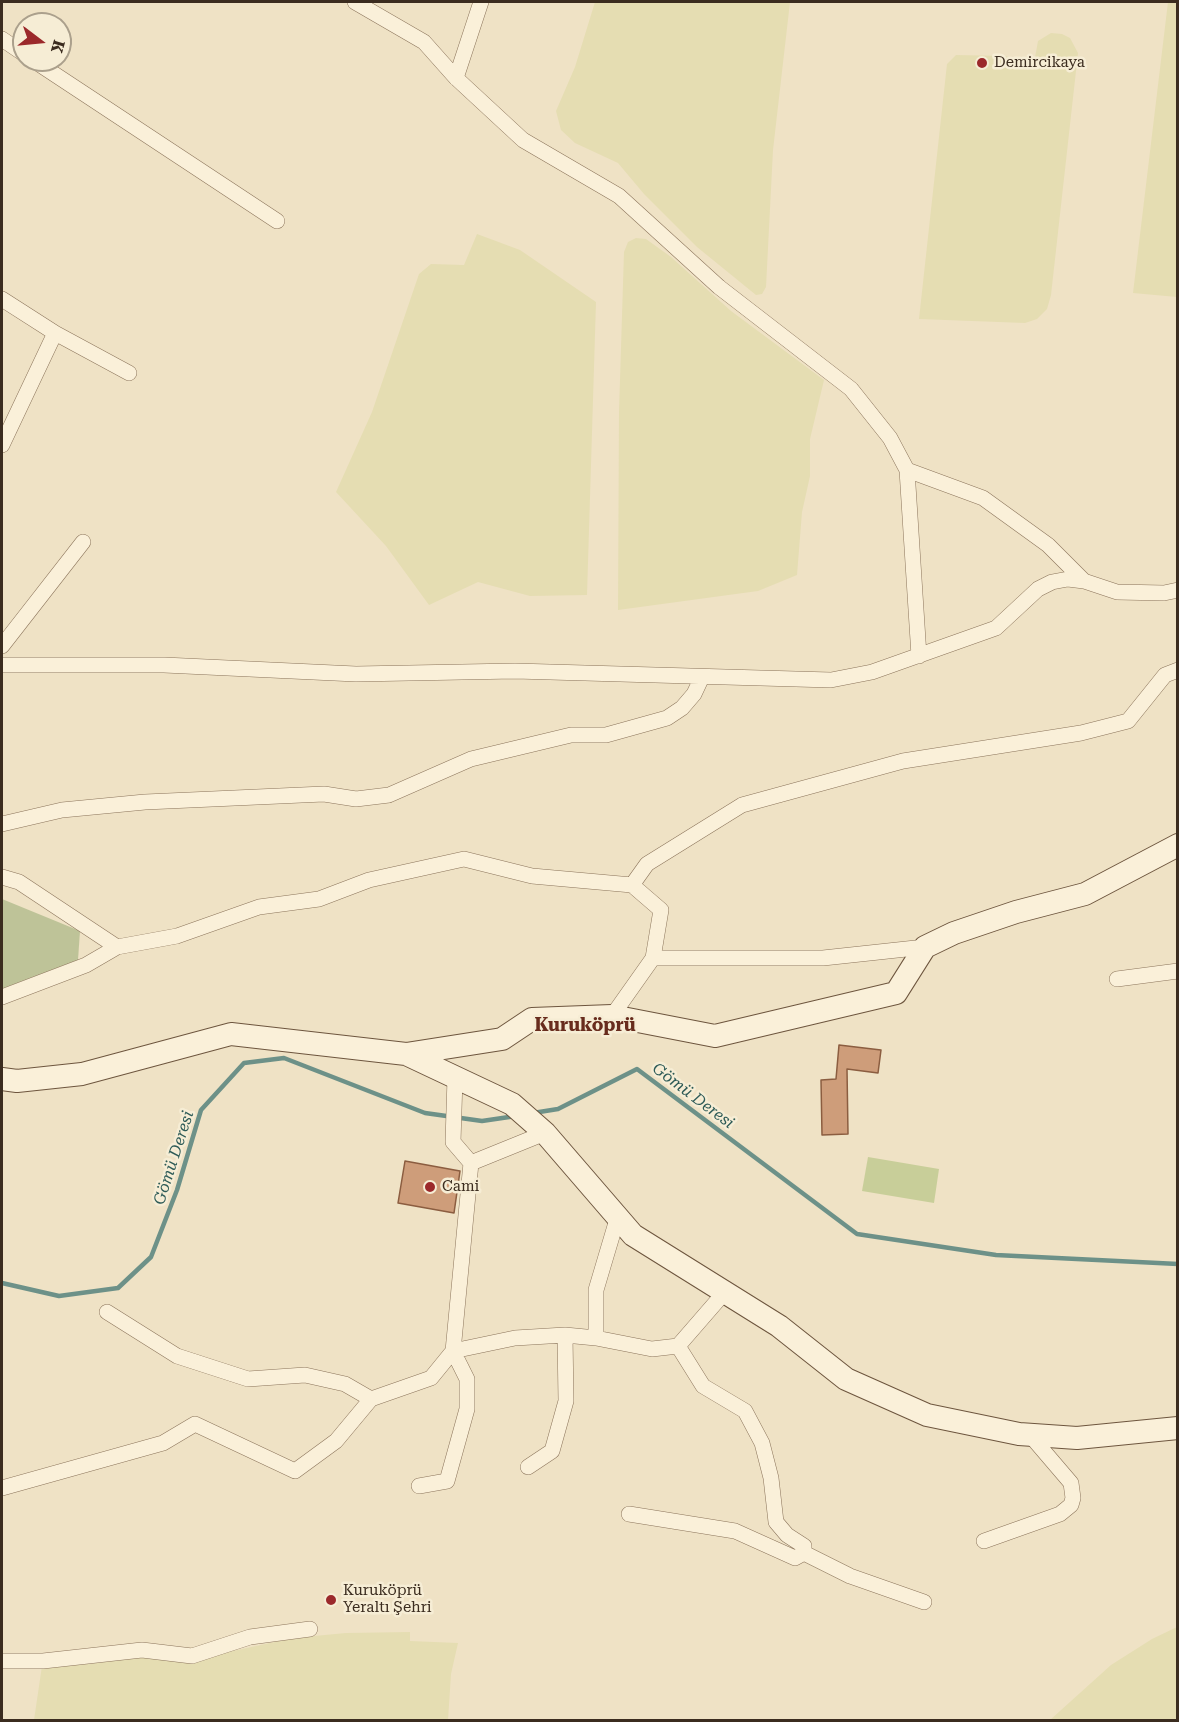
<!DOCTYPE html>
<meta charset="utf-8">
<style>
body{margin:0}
#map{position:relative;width:1179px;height:1722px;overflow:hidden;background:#efe2c5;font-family:"Roboto Serif",serif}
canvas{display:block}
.frame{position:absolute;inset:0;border:3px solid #3b2c1f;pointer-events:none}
.north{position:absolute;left:12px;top:12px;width:60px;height:60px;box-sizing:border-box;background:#f6edd5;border:2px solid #aba08c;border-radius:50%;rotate:106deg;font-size:16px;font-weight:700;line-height:24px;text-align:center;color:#3b2c1f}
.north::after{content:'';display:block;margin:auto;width:21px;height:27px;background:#9b292b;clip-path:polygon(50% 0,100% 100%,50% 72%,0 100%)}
</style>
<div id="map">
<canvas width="1179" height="1722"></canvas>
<div class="frame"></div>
<div class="north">K</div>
</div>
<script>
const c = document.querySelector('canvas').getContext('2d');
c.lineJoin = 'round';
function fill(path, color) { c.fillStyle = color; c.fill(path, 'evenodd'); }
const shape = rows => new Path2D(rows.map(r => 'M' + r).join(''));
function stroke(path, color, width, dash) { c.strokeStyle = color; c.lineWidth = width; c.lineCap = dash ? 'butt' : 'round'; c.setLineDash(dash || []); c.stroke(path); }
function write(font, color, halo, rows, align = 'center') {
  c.font = font + ' "Roboto Serif",serif'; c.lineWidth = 5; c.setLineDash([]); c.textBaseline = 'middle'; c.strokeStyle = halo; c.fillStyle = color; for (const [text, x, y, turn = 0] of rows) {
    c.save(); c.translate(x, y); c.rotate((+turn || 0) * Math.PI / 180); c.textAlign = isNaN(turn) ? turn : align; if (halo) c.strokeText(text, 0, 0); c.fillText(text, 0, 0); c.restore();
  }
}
const farmland = shape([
 [595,2,790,2,773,150,766,287,762,294,756,295,697,247,644,194,618,163,575,143,561,130,556,111,575,67],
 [1168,2,1178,2,1177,297,1133,293],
 [1051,33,1062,34,1070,38,1078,53,1051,295,1047,309,1037,319,1025,323,919,319,947,64,956,55,1006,56,1025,70,1034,63,1038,41],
 [477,234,520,250,596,302,587,595,530,596,478,582,429,605,386,546,336,492,372,412,419,274,431,264,464,265],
 [636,238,646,239,671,257,731,311,824,380,810,439,810,476,802,512,797,575,758,591,618,610,619,412,624,252,628,242],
 [1177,1627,1177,1720,1050,1720,1111,1665,1152,1639],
 [410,1632,410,1641,458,1643,451,1674,448,1720,34,1720,42,1666,90,1664,142,1657,196,1659,293,1638,346,1633]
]);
const green = shape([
 [868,1157,939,1169,934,1203,862,1191]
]);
const cemetery = shape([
 [2,899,80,931,78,960,2,989]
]);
const stream = shape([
 [533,1113,558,1109,637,1069,857,1234,996,1255,1178,1264],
 [2,1283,59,1296,118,1288,151,1257,177,1190,201,1110,244,1063,284,1058,425,1113,482,1121,516,1116]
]);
const building = shape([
 [839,1045,881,1050,878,1073,847,1069,848,1134,822,1135,821,1080,836,1079,839,1045],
 [405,1161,460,1171,454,1213,398,1203,405,1161]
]);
const street = shape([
 [355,2,424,42,456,78,523,140,619,196,719,287,851,389,890,438,907,470,983,498,1048,545,1084,581],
 [2,39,24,54],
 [33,60,277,221],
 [456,78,481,2],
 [2,299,55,333,129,373],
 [2,445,55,333],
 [907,470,919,656],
 [2,646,83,542],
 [2,665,164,665,356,674,515,671,831,680,872,672,996,628,1038,589,1052,582,1068,579,1084,581,1117,592,1164,593,1178,590],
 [2,824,62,810,145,802,324,794,356,799,389,795,471,759,571,735,606,735,667,718,682,708,694,694,702,677],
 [2,877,19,882,117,947],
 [632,885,647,864,742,805,903,761,1081,733,1128,721,1165,675,1178,670],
 [653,958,823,958,925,947],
 [1117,979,1178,971],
 [2,997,86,965,117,947,177,936,259,907,319,899,369,880,464,859,532,876,632,885,661,910,653,958,612,1016],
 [471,1163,545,1133],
 [107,1312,177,1356,248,1379,305,1375,345,1384,371,1399],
 [596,1338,596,1290,618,1216],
 [528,1467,552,1451,566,1401,565,1335],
 [419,1486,447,1481,467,1409,467,1379,453,1351,515,1338,565,1335,596,1338,652,1349,678,1346,724,1293],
 [2,1488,163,1443,195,1424,295,1471,336,1441,371,1399,431,1378,453,1351,471,1163,453,1142,455,1078],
 [629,1514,735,1531,795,1558,804,1553,804,1546,787,1535,776,1522,771,1478,762,1443,745,1411,703,1386,678,1346],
 [984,1541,1060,1514,1071,1505,1073,1498,1071,1483,1030,1435],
 [804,1553,850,1576,924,1602],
 [2,1661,43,1661,142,1650,192,1656,250,1637,310,1629]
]);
const secondary = shape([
 [406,1054,502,1039,532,1019,612,1016,715,1036,896,993,925,947,954,933,1016,912,1085,894,1178,845],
 [2,1079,17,1081,82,1074,231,1034,406,1054,512,1104,545,1133,633,1235,779,1326,846,1379,927,1415,1019,1434,1077,1438,1178,1428]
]);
const markers = [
 [982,63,6,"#9b292b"],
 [430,1187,6,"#9b292b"],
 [331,1600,6,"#9b292b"]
];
const poiNames = [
 ["Demircikaya",994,63],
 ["Cami",442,1187],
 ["Kuruköprü",343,1591],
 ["Yeraltı Şehri",343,1608]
];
const waterNames = [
 ["Gömü Deresi",693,1096,37],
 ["Gömü Deresi",174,1158,-72]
];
const quarterNames = [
 ["Kuruköprü",585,1026]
];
fill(farmland, '#e5ddb2');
fill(green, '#c8ce99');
fill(cemetery, '#bec398');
stroke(stream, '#6d9188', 4.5);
fill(building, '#ce9d7a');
stroke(building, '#8b5d40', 1.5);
stroke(street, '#8b745b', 16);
stroke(secondary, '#6d553e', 24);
stroke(street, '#faf0d9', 15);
stroke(secondary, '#faf0d9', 22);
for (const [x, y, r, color] of markers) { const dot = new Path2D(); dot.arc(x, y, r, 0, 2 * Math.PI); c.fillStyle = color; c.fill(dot); stroke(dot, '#f6edd5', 2); }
write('15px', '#3b2c1f', '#f6edd5', poiNames, 'left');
write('italic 16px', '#2e5b57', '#f6edd5', waterNames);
write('bold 18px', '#682c1d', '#f6edd5', quarterNames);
</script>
